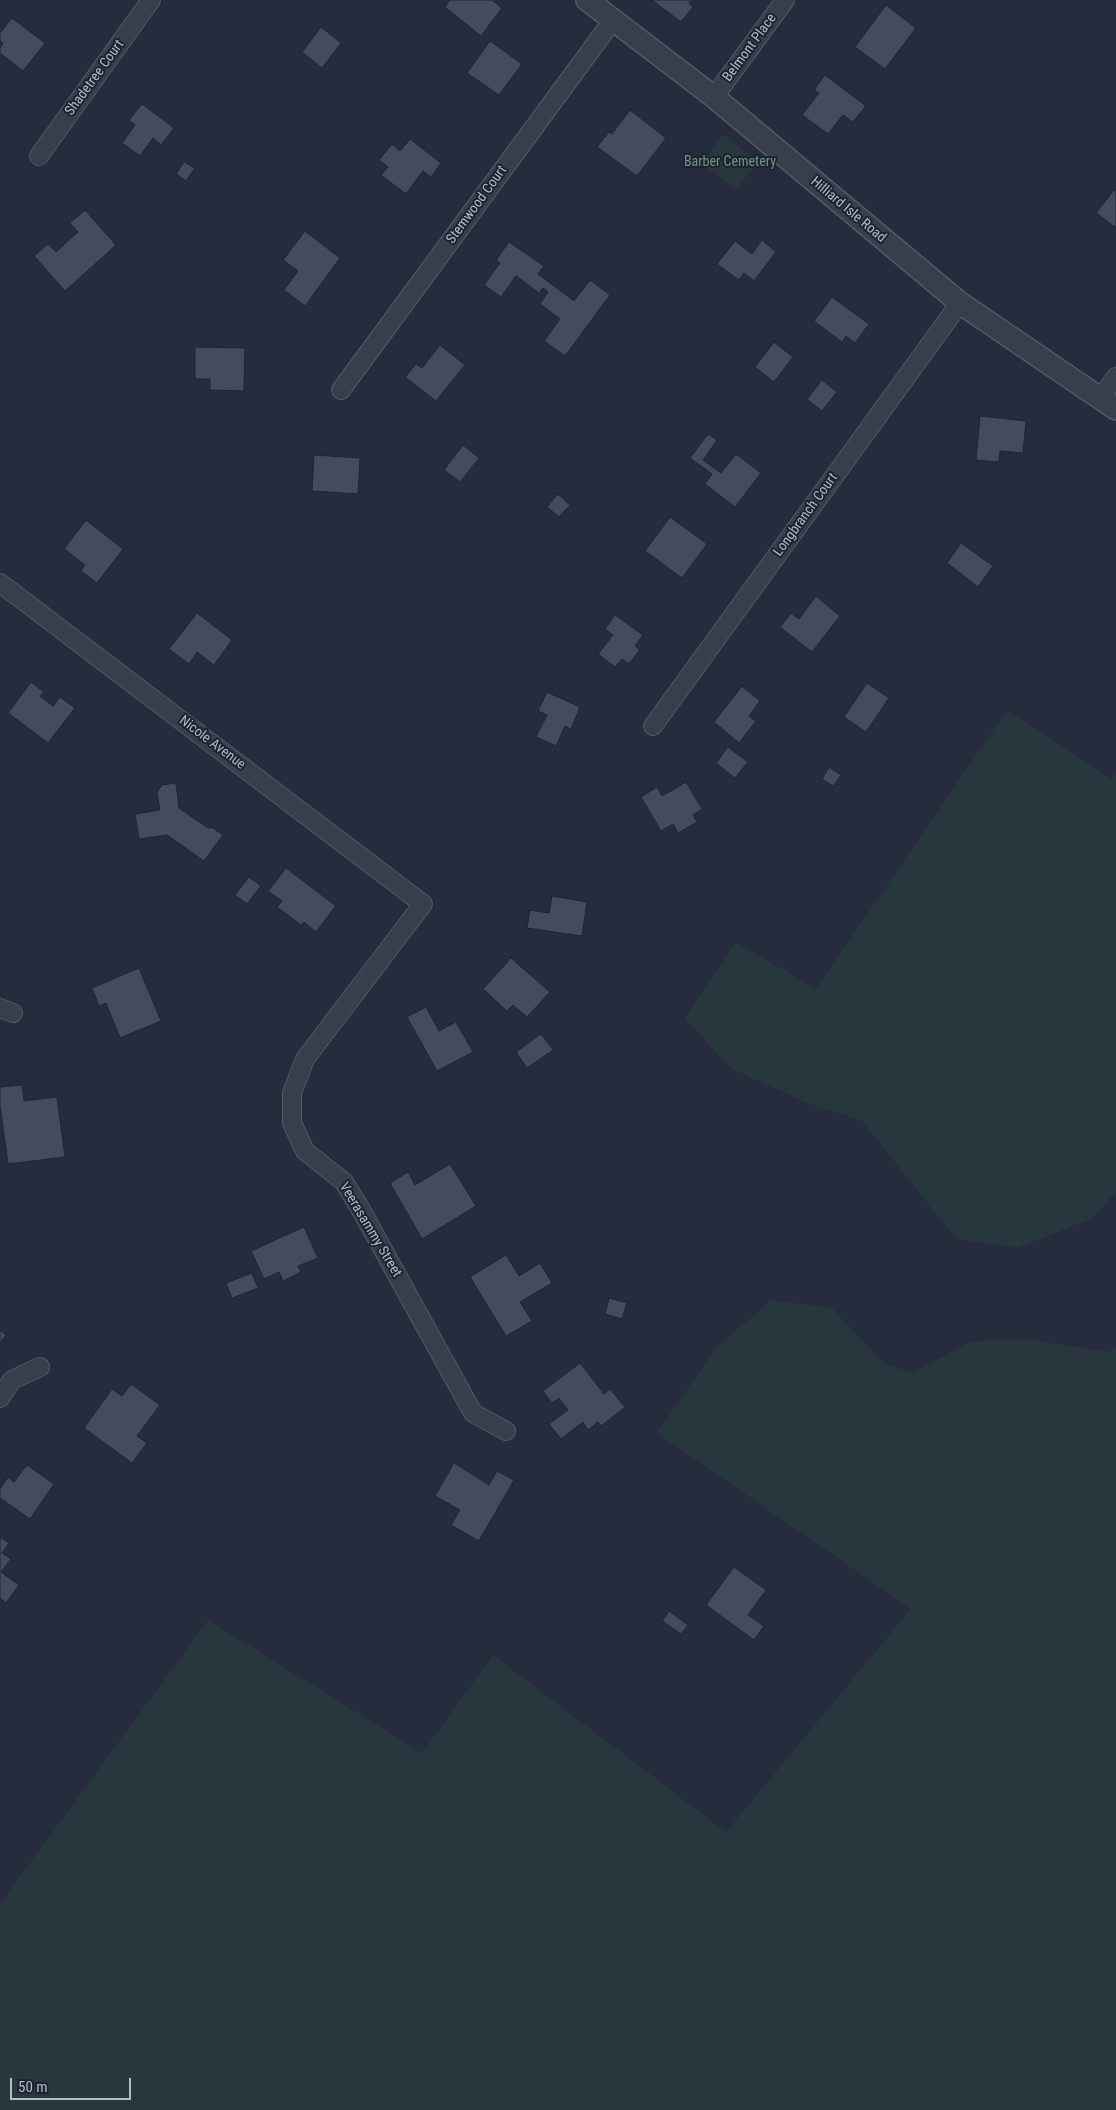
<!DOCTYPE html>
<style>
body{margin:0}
#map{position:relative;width:1116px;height:2110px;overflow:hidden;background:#262b3d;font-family:"Roboto Condensed",sans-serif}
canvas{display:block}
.scale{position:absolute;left:10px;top:2078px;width:121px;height:22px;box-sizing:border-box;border:2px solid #b5b9c8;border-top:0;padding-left:6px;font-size:15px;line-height:18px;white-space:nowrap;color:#b5b9c8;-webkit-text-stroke:4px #1e2332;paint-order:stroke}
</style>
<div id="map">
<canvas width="1116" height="2110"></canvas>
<div class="scale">50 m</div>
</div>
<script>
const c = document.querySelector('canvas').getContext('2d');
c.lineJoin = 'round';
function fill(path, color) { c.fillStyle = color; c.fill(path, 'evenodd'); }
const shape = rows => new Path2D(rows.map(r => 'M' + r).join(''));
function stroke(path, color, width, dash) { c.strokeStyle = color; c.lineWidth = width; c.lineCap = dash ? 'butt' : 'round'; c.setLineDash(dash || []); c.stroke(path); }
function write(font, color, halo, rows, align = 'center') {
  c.font = font + ' "Roboto Condensed",sans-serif'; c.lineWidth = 4; c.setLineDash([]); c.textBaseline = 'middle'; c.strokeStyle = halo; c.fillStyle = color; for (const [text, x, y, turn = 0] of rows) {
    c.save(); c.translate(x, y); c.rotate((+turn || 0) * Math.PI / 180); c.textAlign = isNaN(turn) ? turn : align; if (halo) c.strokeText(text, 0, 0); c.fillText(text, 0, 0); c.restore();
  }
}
const green = shape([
 [723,134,758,161,736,190,701,163],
 [1007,710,1112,779,1116,773,1116,1191,1093,1218,1017,1248,956,1239,862,1121,807,1103,730,1068,685,1018,736,942,816,989],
 [771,1300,832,1308,884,1363,912,1373,971,1341,1032,1340,1108,1352,1116,1348,1116,2110,0,2110,0,1904,208,1620,422,1753,493,1655,726,1832,911,1609,657,1433,716,1348]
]);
const building = shape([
 [450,0,492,0,502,8,481,36,445,7,450,0],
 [652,0,691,0,689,3,693,7,681,22,652,0],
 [886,5,916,28,885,69,855,47,886,5],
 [12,18,45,43,23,71,0,53,0,48,3,43,0,41,0,33,12,18],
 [321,27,341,43,322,68,302,52,321,27],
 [490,41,522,64,499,95,467,73,490,41],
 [825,75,866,106,853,122,843,115,828,134,802,115,819,93,814,90,825,75],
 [142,104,174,128,161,145,153,138,140,156,122,143,135,125,129,120,142,104],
 [630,110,666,138,637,176,597,147,609,132,612,134,630,110],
 [410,139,441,163,431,177,423,171,406,194,381,175,388,167,379,160,392,144,400,151,410,139],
 [184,162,195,168,186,181,176,174,184,162],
 [1114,190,1116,191,1116,228,1096,213,1114,190],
 [85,210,116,245,65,291,34,256,48,244,56,252,78,232,70,223,85,210],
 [305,231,340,258,305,306,284,290,298,271,283,260,305,231],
 [762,240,776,252,754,281,744,273,739,280,717,264,735,241,752,254,762,240],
 [509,242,544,266,538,274,574,301,590,280,610,295,565,356,544,341,560,319,540,304,548,292,543,288,539,293,516,276,501,297,484,285,500,263,496,260,509,242],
 [832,297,869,324,855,343,846,336,842,342,814,321,832,297],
 [774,342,793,357,774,382,755,367,774,342],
 [440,345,465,365,436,401,405,377,416,364,422,368,440,345],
 [195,347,245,348,244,391,210,390,210,379,195,379,195,347],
 [822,380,837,392,822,411,807,399,822,380],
 [980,416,1026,421,1023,453,1000,451,999,462,976,460,980,416],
 [708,434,717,440,703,460,721,473,736,454,761,473,735,507,705,484,712,474,690,458,708,434],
 [463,445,479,458,460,482,444,470,463,445],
 [314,455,360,458,358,494,312,491,314,455],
 [558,494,570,505,559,517,547,507,558,494],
 [670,517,707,544,682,578,645,551,670,517],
 [86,520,123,549,97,583,81,571,85,565,64,549,86,520],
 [961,543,993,566,978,587,947,563,961,543],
 [816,596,840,616,812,652,780,627,791,613,799,619,816,596],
 [197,613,232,640,214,665,197,652,189,664,169,649,197,613],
 [615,615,643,635,635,646,640,650,629,664,622,659,615,667,598,654,613,635,605,629,615,615],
 [31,682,44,692,40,696,53,706,60,697,75,708,48,743,8,713,31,682],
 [867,683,889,698,866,732,844,717,867,683],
 [742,686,760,701,749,716,756,721,739,743,714,722,742,686],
 [547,692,580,707,571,729,565,726,556,746,536,737,547,715,538,711,547,692],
 [728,747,748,762,735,778,716,763,728,747],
 [829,767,841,775,833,786,822,779,829,767],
 [686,782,702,809,693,815,697,822,678,833,673,824,661,831,641,797,657,787,662,796,686,782],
 [176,783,179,808,208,828,213,828,223,835,204,861,167,835,139,839,135,814,160,810,157,792,162,785,176,783],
 [286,868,336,906,316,932,304,922,301,925,277,907,282,901,268,891,286,868],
 [249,877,261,886,247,904,235,895,249,877],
 [552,896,587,902,582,936,527,928,530,910,549,913,552,896],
 [511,958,550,992,527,1017,513,1005,507,1011,483,989,511,958],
 [139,968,161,1021,120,1038,106,1003,99,1006,92,988,139,968],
 [426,1007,439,1031,456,1022,473,1052,437,1071,407,1017,426,1007],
 [541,1034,553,1050,527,1068,516,1052,541,1034],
 [22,1085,24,1101,57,1097,65,1157,8,1164,0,1105,0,1087,22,1085],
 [450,1164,476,1206,422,1239,390,1183,408,1172,415,1185,450,1164],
 [304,1227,318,1258,298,1266,301,1272,283,1281,279,1272,264,1279,251,1251,304,1227],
 [506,1255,519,1276,540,1263,552,1283,520,1302,532,1321,506,1336,470,1277,506,1255],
 [252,1273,258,1288,232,1298,226,1283,252,1273],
 [609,1298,627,1303,622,1319,605,1314,609,1298],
 [0,1330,6,1335,0,1343,0,1330],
 [580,1363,604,1394,610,1389,625,1407,601,1426,598,1422,588,1430,583,1422,561,1439,549,1424,568,1410,559,1398,552,1403,543,1391,580,1363],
 [131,1384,160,1405,137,1436,147,1443,132,1463,84,1428,112,1389,122,1396,131,1384],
 [454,1463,489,1485,497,1471,514,1480,479,1541,451,1525,460,1510,435,1496,454,1463],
 [27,1465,54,1484,30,1519,0,1498,0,1489,8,1477,14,1482,27,1465],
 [0,1537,9,1543,2,1553,11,1559,1,1572,19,1585,6,1603,0,1598,0,1537],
 [734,1567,766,1590,748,1615,764,1626,754,1640,706,1605,734,1567],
 [669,1611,688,1625,681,1634,662,1621,669,1611]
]);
const minor = shape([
 [714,97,785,0],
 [39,156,151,0],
 [341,390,613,20],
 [1100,398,1116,377],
 [0,583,423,904,305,1059,292,1093,292,1123,305,1151,344,1182,360,1208,473,1413,506,1431],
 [653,726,960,303],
 [0,1008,13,1013],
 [0,1398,12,1380,40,1367]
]);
const tertiary = shape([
 [587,0,714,97,960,303,1116,409]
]);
const streetNames = [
 ["Belmont Place",750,48,-54],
 ["Shadetree Court",95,78,-54],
 ["Stemwood Court",477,205,-54],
 ["Hilliard Isle Road",848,210,40],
 ["Longbranch Court",806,515,-54],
 ["Nicole Avenue",212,743,37],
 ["Veerasammy Street",370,1230,59]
];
const parkNames = [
 ["Barber Cemetery",730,162]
];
fill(green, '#28373e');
fill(building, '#454a5e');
stroke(building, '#202534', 1);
stroke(minor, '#545968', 20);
stroke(tertiary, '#545968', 24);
stroke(minor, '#393e4d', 18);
stroke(tertiary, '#393e4d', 21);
write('14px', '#b5b9c8', '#1e2332', streetNames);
write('14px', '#6e977f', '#1e2332', parkNames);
</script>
